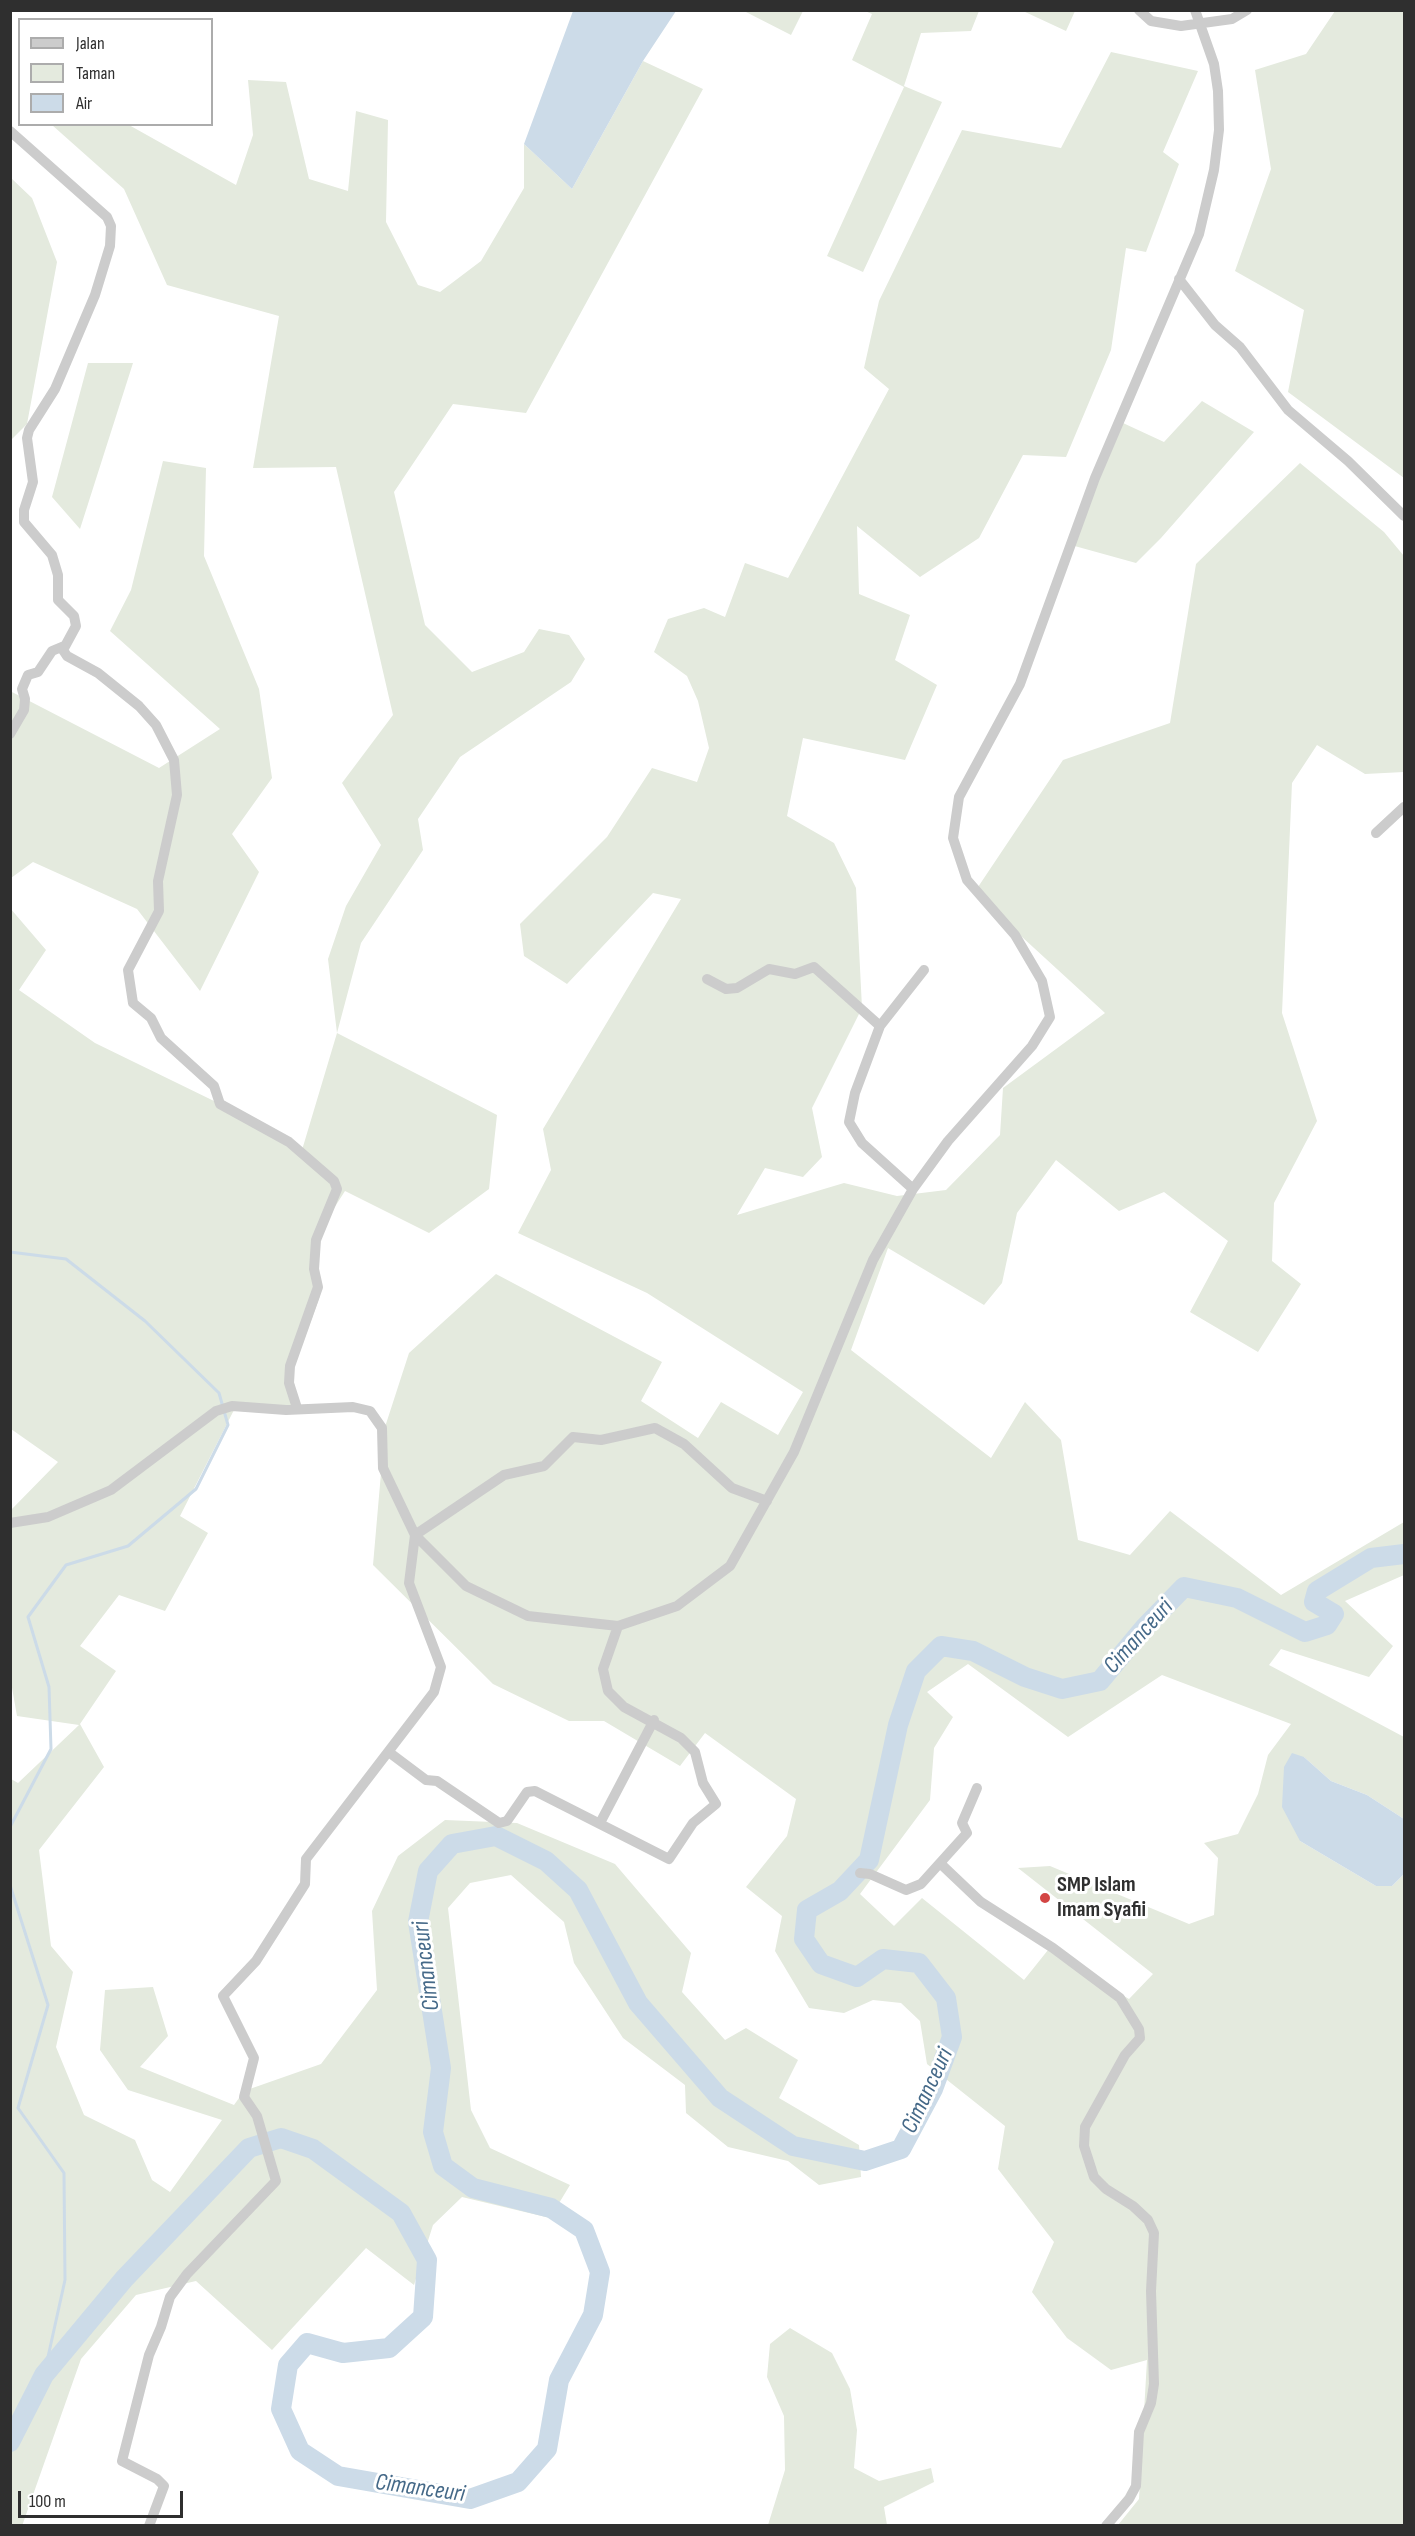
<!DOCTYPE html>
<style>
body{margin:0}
#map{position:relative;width:1415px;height:2536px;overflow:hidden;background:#fff;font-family:"Sofia Sans Condensed",sans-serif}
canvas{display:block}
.frame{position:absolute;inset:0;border:12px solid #2f2f2f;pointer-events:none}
.legend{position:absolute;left:18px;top:18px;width:195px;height:108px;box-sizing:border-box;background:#fff;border:2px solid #acacac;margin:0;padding:8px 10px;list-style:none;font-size:18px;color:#2f2f2f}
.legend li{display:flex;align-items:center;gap:12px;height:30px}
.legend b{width:30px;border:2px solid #acacac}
.scale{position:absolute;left:18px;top:2491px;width:165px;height:27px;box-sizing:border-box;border:3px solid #2f2f2f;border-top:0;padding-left:8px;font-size:18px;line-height:21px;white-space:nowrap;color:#2f2f2f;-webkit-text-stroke:4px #fff;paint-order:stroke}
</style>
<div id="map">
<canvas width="1415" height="2536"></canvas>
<div class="frame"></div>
<ul class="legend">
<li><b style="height:8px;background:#ccc"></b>Jalan</li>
<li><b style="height:16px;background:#e4eade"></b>Taman</li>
<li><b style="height:16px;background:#ccdbe8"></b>Air</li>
</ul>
<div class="scale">100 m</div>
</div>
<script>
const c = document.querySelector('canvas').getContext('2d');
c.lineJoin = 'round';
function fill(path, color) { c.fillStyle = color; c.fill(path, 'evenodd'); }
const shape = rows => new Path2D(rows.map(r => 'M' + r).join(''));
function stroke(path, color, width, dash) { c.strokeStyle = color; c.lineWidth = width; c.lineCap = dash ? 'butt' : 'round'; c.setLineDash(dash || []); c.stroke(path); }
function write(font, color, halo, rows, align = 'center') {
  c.font = font + ' "Sofia Sans Condensed",sans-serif'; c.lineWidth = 6; c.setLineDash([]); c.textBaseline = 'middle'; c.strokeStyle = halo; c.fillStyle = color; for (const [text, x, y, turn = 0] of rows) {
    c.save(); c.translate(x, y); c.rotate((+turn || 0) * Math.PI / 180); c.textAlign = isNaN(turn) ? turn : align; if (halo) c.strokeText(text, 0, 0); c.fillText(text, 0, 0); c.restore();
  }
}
const green = shape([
 [744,11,803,11,791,35],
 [865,11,979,11,971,31,921,33,904,86,942,102,863,272,827,256,904,87,852,60,872,14],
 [1023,11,1075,11,1066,31],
 [1335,11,1404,11,1404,478,1288,392,1304,310,1235,271,1271,169,1255,70,1306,54],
 [1111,52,1198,71,1163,152,1179,164,1146,252,1126,248,1111,350,1066,457,1023,455,979,538,920,577,857,526,859,594,910,615,895,660,937,685,905,760,803,738,787,816,834,843,856,888,862,1008,812,1108,822,1157,803,1177,765,1168,737,1215,844,1183,897,1196,946,1190,1000,1135,1003,1088,1105,1013,974,893,1063,760,1170,723,1196,564,1300,463,1384,532,1404,556,1404,772,1365,774,1317,745,1292,783,1282,1013,1317,1121,1274,1203,1272,1261,1301,1284,1258,1352,1190,1312,1228,1241,1164,1192,1119,1211,1056,1160,1017,1213,1002,1283,984,1305,888,1248,851,1350,991,1458,1025,1402,1061,1440,1078,1540,1130,1555,1170,1511,1281,1595,1404,1522,1404,1575,1345,1601,1393,1646,1369,1677,1281,1649,1269,1665,1404,1737,1404,1819,1367,1795,1331,1781,1304,1757,1300,1841,1376,1886,1392,1886,1404,1874,1404,2525,1118,2525,1139,2499,1147,2360,1111,2370,1067,2338,1032,2292,1054,2242,998,2169,1005,2126,927,2064,920,2021,901,2003,873,2000,844,2013,809,2008,775,1951,782,1916,746,1887,787,1836,796,1799,705,1733,680,1766,604,1721,569,1721,493,1684,373,1565,385,1427,409,1353,496,1274,662,1362,641,1401,698,1438,721,1402,778,1435,803,1392,647,1293,518,1233,551,1170,543,1129,681,899,653,893,567,984,524,956,520,924,607,837,652,768,697,782,709,748,698,701,687,676,654,652,668,619,704,608,725,617,745,563,788,578,889,389,864,368,879,301,962,130,1061,148],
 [968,1664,1068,1737,1162,1675,1291,1724,1268,1755,1258,1794,1238,1834,1204,1843,1218,1858,1214,1915,1189,1924,1050,1866,1018,1868,1153,1974,1129,1999,1048,1950,1024,1980,922,1898,894,1926,860,1894,930,1800,934,1748,953,1717,927,1692],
 [643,61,703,89,526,413,453,404,394,492,425,625,472,672,524,652,539,629,569,635,585,659,571,682,460,757,418,819,423,850,361,943,337,1033,497,1115,489,1189,429,1233,345,1191,313,1241,320,1296,292,1373,299,1408,235,1408,180,1516,208,1533,165,1611,119,1595,80,1646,116,1671,80,1724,104,1767,39,1850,51,1946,73,1972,56,2047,84,2115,135,2140,152,2180,170,2192,222,2120,128,2090,100,2050,105,1990,153,1987,168,2036,140,2067,234,2105,244,2091,321,2064,377,1990,372,1911,398,1856,445,1820,517,1823,615,1864,691,1953,682,1992,725,2040,746,2028,798,2060,779,2098,859,2145,861,2177,819,2185,788,2161,728,2147,686,2113,685,2085,623,2038,574,1963,564,1922,511,1875,470,1883,448,1908,471,2110,490,2148,570,2185,550,2218,462,2197,433,2225,414,2285,366,2248,272,2350,196,2281,136,2295,81,2359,22,2526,10,2525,11,1779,18,1783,79,1725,17,1716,11,1682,11,1510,58,1462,11,1429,10,908,46,950,19,990,95,1043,214,1101,302,1150,337,1033,328,959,346,906,381,845,342,783,393,715,336,467,253,468,279,316,167,285,124,189,52,125,129,125,236,185,253,135,248,80,286,82,309,179,348,191,356,111,388,120,386,222,418,285,440,292,481,261,524,188,524,144,572,189],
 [11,178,32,198,57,262,27,424,11,440],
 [88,363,133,363,80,529,52,497],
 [1202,401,1254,432,1161,538,1136,563,1071,545,1123,423,1164,442],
 [163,461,206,468,204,556,259,689,272,778,232,834,259,872,200,991,137,909,33,862,11,878,10,691,159,768,220,729,110,631,131,590],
 [790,2328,832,2353,850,2389,857,2430,854,2468,879,2481,931,2468,934,2482,884,2507,887,2525,768,2525,785,2470,784,2416,767,2377,770,2344]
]);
const water = shape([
 [573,11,676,11,643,61,572,189,524,144],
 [1292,1753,1304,1757,1331,1781,1367,1795,1404,1819,1404,1874,1392,1886,1376,1886,1300,1841,1282,1807,1284,1767]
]);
const stream = shape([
 [10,1252,66,1259,145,1321,219,1393,228,1425,196,1489,128,1546,66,1565,28,1617,49,1687,51,1749,10,1827],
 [10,1885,48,2005,18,2108,64,2173,65,2280,44,2375]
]);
const river = shape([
 [10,2442,44,2375,124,2279,249,2148,281,2138,313,2149,401,2213,427,2260,423,2317,389,2348,343,2353,307,2343,288,2365,281,2409,300,2451,338,2476,470,2499,518,2482,547,2449,559,2380,593,2315,600,2272,584,2230,551,2208,473,2188,443,2166,433,2132,441,2068,418,1922,428,1871,452,1844,496,1836,546,1861,578,1890,638,2003,720,2098,793,2146,865,2161,901,2149,933,2089,952,2037,946,1998,919,1963,883,1959,857,1977,821,1964,804,1939,807,1910,840,1891,869,1860,898,1725,916,1671,941,1646,973,1651,1025,1677,1062,1689,1100,1681,1145,1627,1184,1587,1237,1598,1305,1632,1327,1625,1334,1614,1314,1602,1317,1591,1371,1558,1404,1554]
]);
const minor = shape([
 [1139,10,1151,21,1181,26,1232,19,1247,10],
 [10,131,107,217,111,226,110,246,95,295,55,389,29,430,27,438,33,482,24,510,24,522,52,555,58,575,58,600,74,616,76,626,63,650,67,656,98,673,139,706,156,725,174,760,177,795,158,881,159,911,128,970,133,1003,151,1018,161,1038,214,1086,220,1104,289,1142,334,1181,337,1189,316,1240,314,1269,318,1287,290,1366,289,1383,297,1408],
 [1179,279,1215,325,1240,347,1288,410,1348,461,1404,516],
 [10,734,24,710,25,699,22,689,28,675,38,672,52,651,64,646],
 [1376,833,1404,807],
 [707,979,726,989,737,988,769,969,795,974,814,967,880,1026],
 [913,1189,862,1143,849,1122,855,1093,880,1026,924,970],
 [10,1523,48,1517,111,1490,216,1411,232,1406,286,1410,353,1407,370,1411,382,1428,383,1468,415,1535,466,1586,528,1616,618,1626,677,1606,730,1566,794,1452,873,1260,913,1189,948,1141,1032,1046,1050,1017,1042,981,1015,935,967,880,953,838,959,797,1020,684,1095,478,1199,234,1214,170,1219,130,1218,91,1214,64,1195,10],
 [390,1753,426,1780,437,1781,499,1823,507,1821,527,1792,535,1791,669,1859,693,1823,716,1804,703,1783,695,1752,681,1738,624,1707,608,1691,603,1669,618,1626],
 [600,1823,654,1720],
 [941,1864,981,1902,1053,1948,1120,1998,1139,2029,1140,2038,1125,2055,1085,2127,1084,2146,1094,2177,1106,2189,1133,2206,1148,2220,1154,2233,1151,2291,1154,2384,1151,2403,1139,2432,1136,2486,1129,2499,1106,2526],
 [860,1873,870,1874,906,1890,921,1884,967,1833,962,1823,977,1788],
 [149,2526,164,2486,157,2479,122,2461,149,2355,161,2327,170,2297,187,2274,276,2181,257,2116,244,2097,254,2058,223,1996,256,1961,305,1884,306,1859,434,1692,441,1667,409,1583,415,1535,504,1475,544,1466,573,1437,601,1440,655,1428,684,1444,732,1488,767,1501]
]);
const markers = [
 [1045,1898,6,"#d34544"]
];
const poiNames = [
 ["SMP Islam",1057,1885],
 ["Imam Syafii",1057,1910]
];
const waterNames = [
 ["Cimanceuri",1139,1637,-48],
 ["Cimanceuri",427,1966,-97],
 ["Cimanceuri",928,2091,-65],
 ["Cimanceuri",420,2489,8]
];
fill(green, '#e4eade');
fill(water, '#ccdbe8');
stroke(stream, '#ccdbe8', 3);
stroke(river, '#ccdbe8', 20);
stroke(minor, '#ccc', 10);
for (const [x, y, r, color] of markers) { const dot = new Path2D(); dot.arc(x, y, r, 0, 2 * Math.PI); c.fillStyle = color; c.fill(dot); stroke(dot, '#fff', 2); }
write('bold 22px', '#2f2f2f', '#fff', poiNames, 'left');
write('italic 24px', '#456988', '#fff', waterNames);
</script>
